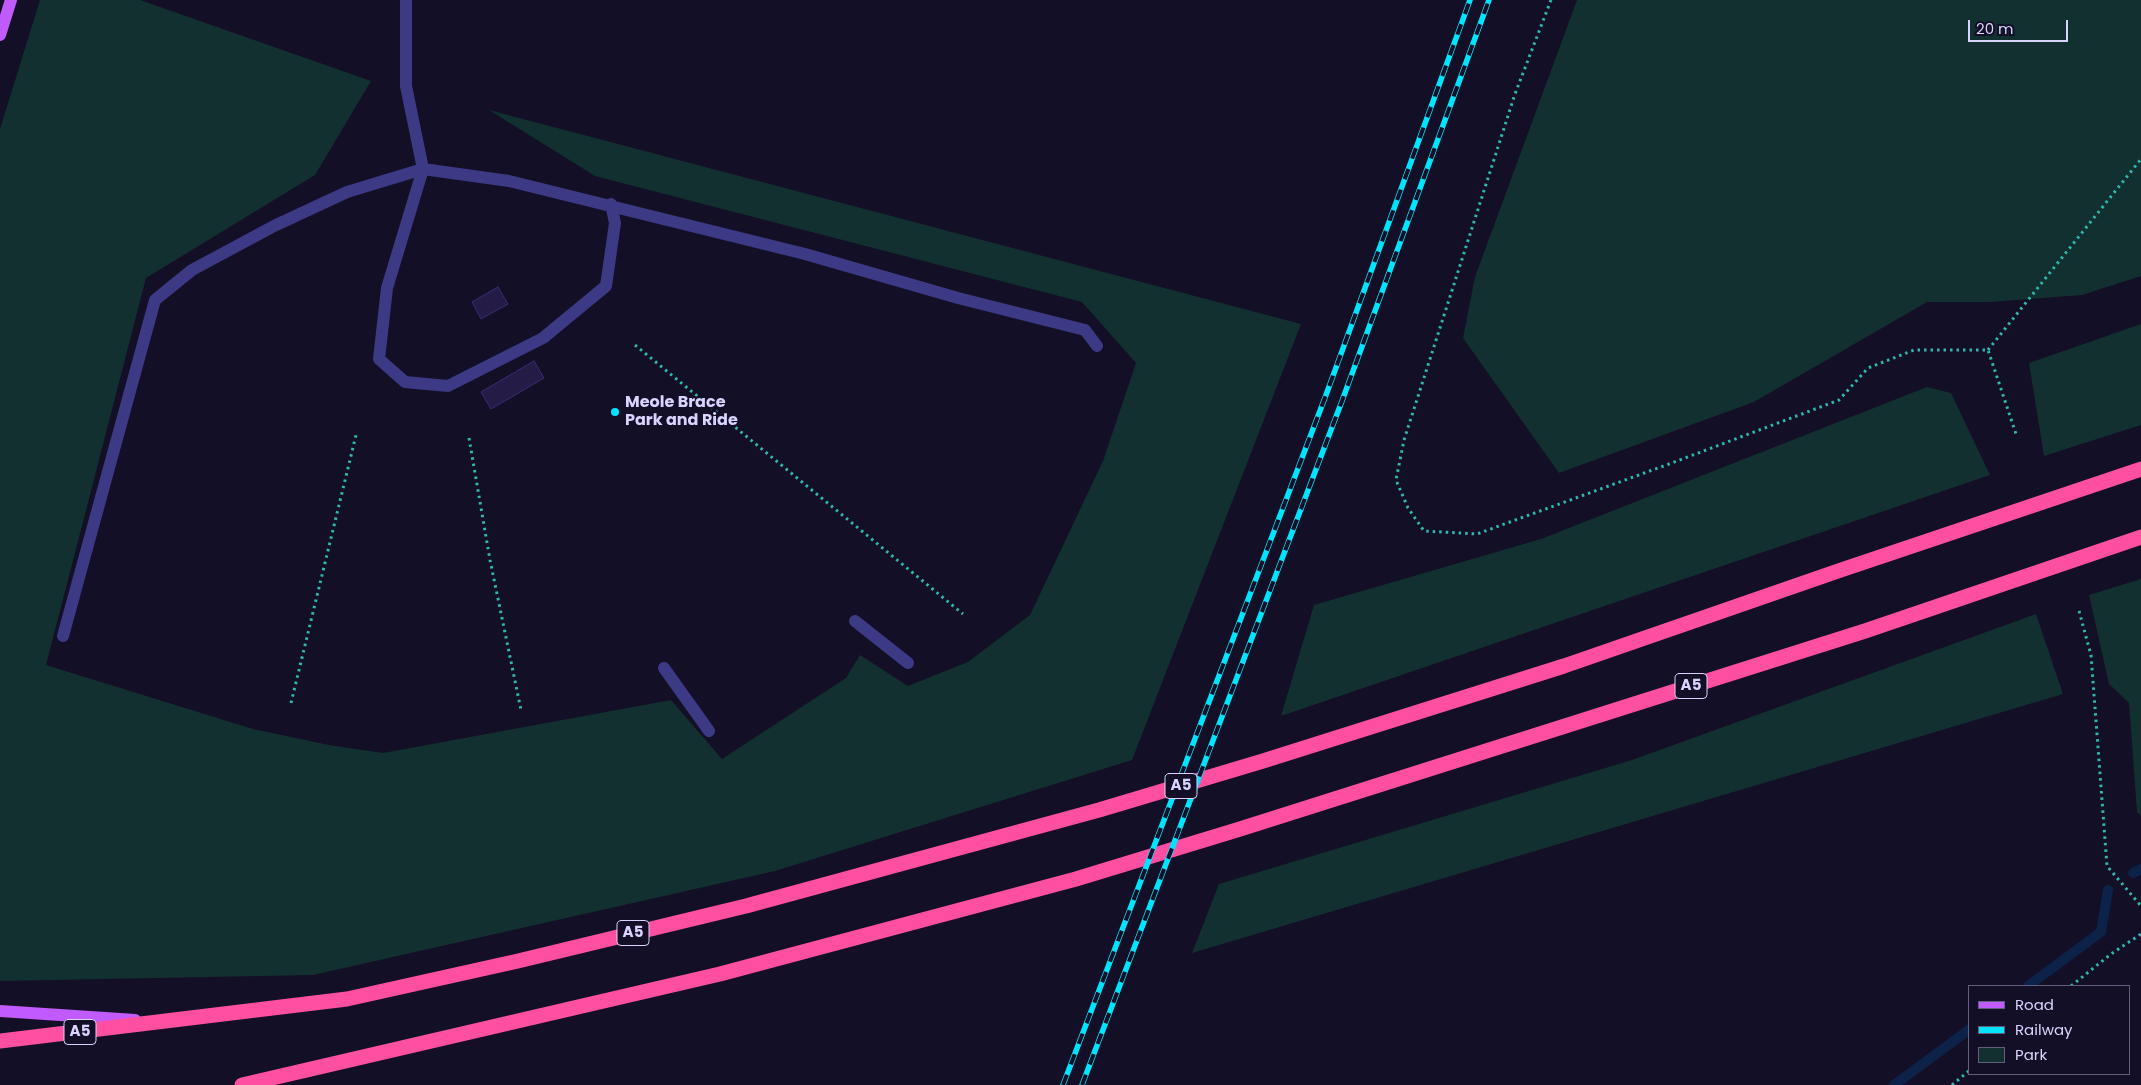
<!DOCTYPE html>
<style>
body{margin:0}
#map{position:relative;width:2141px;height:1085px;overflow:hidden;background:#130f26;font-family:Poppins,sans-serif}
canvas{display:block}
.legend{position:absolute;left:1968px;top:985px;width:162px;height:90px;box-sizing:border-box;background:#130f26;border:1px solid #625e7d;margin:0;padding:6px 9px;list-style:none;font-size:15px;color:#d9d4ff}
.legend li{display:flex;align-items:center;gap:10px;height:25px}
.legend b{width:25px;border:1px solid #625e7d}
.scale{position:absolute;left:1968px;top:20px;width:100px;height:22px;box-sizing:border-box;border:2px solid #d9d4ff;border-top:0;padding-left:6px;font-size:15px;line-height:18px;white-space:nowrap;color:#d9d4ff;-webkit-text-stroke:4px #130f26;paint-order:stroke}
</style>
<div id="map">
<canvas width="2141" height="1085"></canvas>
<ul class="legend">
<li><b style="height:6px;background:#c25bff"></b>Road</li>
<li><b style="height:6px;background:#00e5ff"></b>Railway</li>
<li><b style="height:14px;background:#12302f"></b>Park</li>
</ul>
<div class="scale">20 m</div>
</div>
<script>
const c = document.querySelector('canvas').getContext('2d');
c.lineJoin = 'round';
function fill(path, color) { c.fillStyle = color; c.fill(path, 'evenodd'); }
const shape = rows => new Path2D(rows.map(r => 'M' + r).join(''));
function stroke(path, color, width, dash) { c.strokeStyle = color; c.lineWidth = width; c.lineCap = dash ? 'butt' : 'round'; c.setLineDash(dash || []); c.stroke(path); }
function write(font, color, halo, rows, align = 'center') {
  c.font = font + ' Poppins,sans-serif'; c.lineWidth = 4; c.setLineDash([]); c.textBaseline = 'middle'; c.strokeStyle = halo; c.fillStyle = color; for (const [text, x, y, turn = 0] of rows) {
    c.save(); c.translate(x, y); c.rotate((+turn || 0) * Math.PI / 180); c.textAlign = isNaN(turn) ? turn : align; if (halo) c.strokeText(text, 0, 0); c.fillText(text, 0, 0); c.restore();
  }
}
const green = shape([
 [40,0,140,0,371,81,315,175,146,278,46,665,253,729,329,745,383,753,671,700,722,759,846,678,860,655,908,686,968,662,1030,615,1103,461,1136,363,1082,302,595,176,489,110,1301,324,1132,760,775,871,313,975,0,981,0,129],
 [1577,0,2141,0,2141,276,2082,295,1990,302,1927,302,1754,402,1559,473,1463,338,1475,277],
 [2141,324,2141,425,2044,456,2029,363],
 [1927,387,1951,393,1990,475,1281,716,1314,605,1541,539],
 [2141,579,2141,816,2137,812,2129,703,2109,684,2089,595],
 [2036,614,2063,694,1192,953,1219,884,1632,760]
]);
const stream = shape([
 [2133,873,2141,869],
 [2028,986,2101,932,2108,890],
 [1894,1085,1970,1029]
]);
const building = shape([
 [498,287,508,304,481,319,472,302,498,287],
 [534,361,544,378,491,409,481,392,534,361]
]);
const path = shape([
 [1551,0,1515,94,1404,440,1396,480,1408,508,1424,531,1477,534,1669,464,1839,400,1868,368,1914,350,1988,350,2017,437],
 [635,345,963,614],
 [1988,350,2141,159],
 [469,438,490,560,521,710],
 [2079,611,2091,655,2107,866,2141,906],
 [291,703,356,435],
 [2071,986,2111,954,2141,934],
 [1952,1085,1970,1070]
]);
const lane = shape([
 [406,86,423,169,387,288,379,359,405,382,448,386,543,338,606,286,615,223,611,204],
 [855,621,908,663],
 [63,636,155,300,192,270,274,226,347,192,423,169,509,181,805,254,958,298,1085,330,1097,346],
 [664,668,709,731]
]);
const street = shape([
 [406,0,406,86]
]);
const primary = shape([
 [0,35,11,0],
 [0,1011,135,1020]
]);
const highway = shape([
 [0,1041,347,999,518,961,746,906,1099,810,1263,761,1564,666,1841,570,2141,469],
 [242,1085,720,974,1076,879,1240,829,1865,631,2141,537]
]);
const rail = shape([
 [1063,1085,1326,395,1470,0],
 [1082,1085,1342,401,1489,0]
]);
const markers = [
 [615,412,5,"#00e5ff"]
];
const shields = [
 [1691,686,32],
 [1181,786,32],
 [633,933,32],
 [80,1032,32]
];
const shieldNames = [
 ["A5",1691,686],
 ["A5",1181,786],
 ["A5",633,933],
 ["A5",80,1032]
];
const poiNames = [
 ["Meole Brace",625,403],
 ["Park and Ride",625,421]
];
fill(green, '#12302f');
stroke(stream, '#0c2248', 10);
fill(building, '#241b47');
stroke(building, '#3b2d73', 1);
stroke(path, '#2fb8b0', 3, [2.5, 4]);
stroke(lane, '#3d3a85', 12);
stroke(street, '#3d3a85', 12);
stroke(primary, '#c25bff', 12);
stroke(highway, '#ff4fa3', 15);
stroke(rail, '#00e5ff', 5.5);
stroke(rail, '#130f26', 4, [11]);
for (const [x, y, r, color] of markers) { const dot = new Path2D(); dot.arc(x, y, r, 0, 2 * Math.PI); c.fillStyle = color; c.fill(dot); stroke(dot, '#130f26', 2); }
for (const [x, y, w] of shields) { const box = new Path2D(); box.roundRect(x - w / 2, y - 12.5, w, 25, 4); c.fillStyle = '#130f26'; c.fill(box); stroke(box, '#d9d4ff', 1); }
write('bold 15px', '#d9d4ff', null, shieldNames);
write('bold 16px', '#d9d4ff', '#130f26', poiNames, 'left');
</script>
